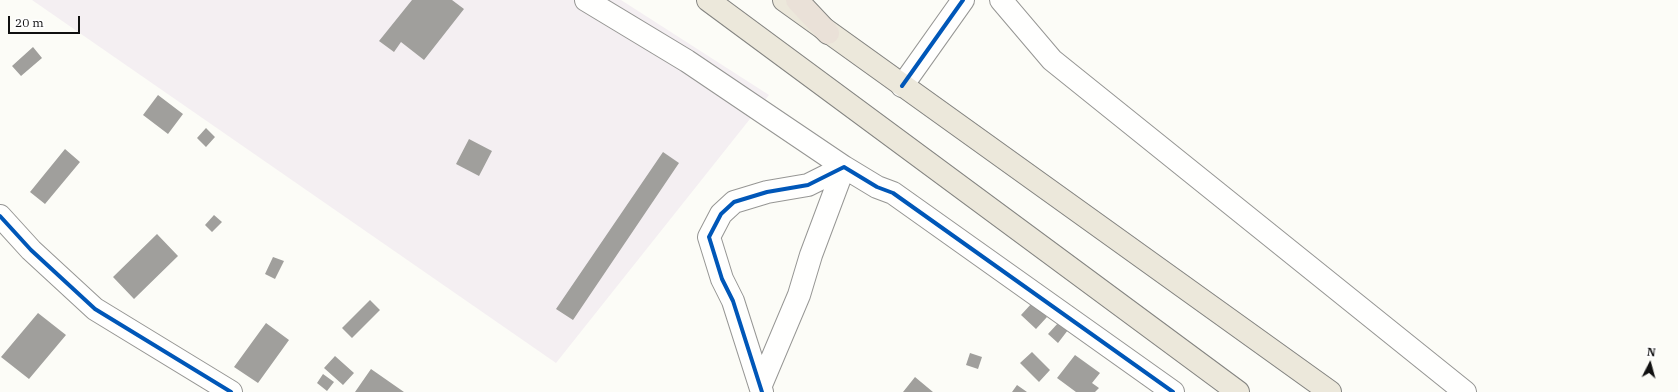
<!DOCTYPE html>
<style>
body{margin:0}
#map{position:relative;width:1678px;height:392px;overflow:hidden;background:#fcfcf7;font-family:"IBM Plex Serif",serif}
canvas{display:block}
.north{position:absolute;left:1630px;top:344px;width:40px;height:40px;-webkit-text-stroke:3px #fff;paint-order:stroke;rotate:6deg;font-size:11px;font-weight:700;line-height:16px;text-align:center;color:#101010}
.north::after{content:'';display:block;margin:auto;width:14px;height:18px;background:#101010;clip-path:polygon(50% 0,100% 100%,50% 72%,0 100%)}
.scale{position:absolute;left:8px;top:16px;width:72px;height:18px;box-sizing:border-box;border:2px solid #101010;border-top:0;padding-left:5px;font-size:12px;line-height:14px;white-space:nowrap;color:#101010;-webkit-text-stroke:3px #fff;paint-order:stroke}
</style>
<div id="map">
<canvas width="1678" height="392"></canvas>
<div class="north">N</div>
<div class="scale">20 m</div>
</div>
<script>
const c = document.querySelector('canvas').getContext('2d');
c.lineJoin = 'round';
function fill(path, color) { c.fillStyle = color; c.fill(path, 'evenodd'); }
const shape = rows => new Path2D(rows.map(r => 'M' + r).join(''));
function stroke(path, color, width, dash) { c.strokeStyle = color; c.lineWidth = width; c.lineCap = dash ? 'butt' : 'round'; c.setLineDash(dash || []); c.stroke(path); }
const industrial = shape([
 [32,0,621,0,769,95,556,363]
]);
const building = shape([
 [412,0,452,0,464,9,424,60,401,42,394,52,379,41],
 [33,47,42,58,21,76,12,66],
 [158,95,183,114,168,134,143,115],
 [206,128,215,137,206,147,197,138],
 [469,139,492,151,479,176,456,164],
 [65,149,80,162,45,204,30,192],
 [663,152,679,163,573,320,556,309],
 [214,215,222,222,212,232,205,225],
 [157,234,178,256,134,299,113,277],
 [273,257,284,261,275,279,265,274],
 [370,300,380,310,352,338,342,328],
 [1032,303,1047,317,1036,329,1021,315],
 [38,313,66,335,29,379,1,357],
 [1059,322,1068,330,1058,343,1048,334],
 [266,323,289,340,258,383,234,367],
 [1032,352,1050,370,1039,382,1020,363],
 [970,353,982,357,978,369,966,365],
 [1075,355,1100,373,1092,383,1099,388,1095,392,1076,392,1057,378],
 [335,356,354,373,343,385,324,368],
 [371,369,404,392,355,392],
 [323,374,334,382,327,391,317,383],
 [915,377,933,392,903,392],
 [1017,385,1027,392,1012,392]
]);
const minor = shape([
 [586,0,687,61,844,167,811,255,799,295,761,385],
 [1001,0,1052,60,1465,392],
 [902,86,963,0],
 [0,216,31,250,95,309,231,392],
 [762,392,733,301,722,279,709,237,721,214,734,202,767,192,808,185,844,167,877,187,893,193,1173,392]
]);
const major = shape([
 [708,0,1238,392],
 [784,0,1330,392]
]);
const highway = shape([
 [797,0,828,33]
]);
const cycleway = shape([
 [902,86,963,0],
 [0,216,31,250,95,309,231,392],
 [762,392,733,301,722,279,709,237,721,214,734,202,767,192,808,185,844,167,877,187,893,193,1173,392]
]);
fill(industrial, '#f4eff2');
fill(building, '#a09f9c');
stroke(minor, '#969694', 24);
stroke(major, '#848481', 24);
stroke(highway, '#848481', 24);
stroke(minor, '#fffffe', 22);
stroke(major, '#ece8db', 22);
stroke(highway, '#eae1d8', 22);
stroke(cycleway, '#0057b8', 4);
</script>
